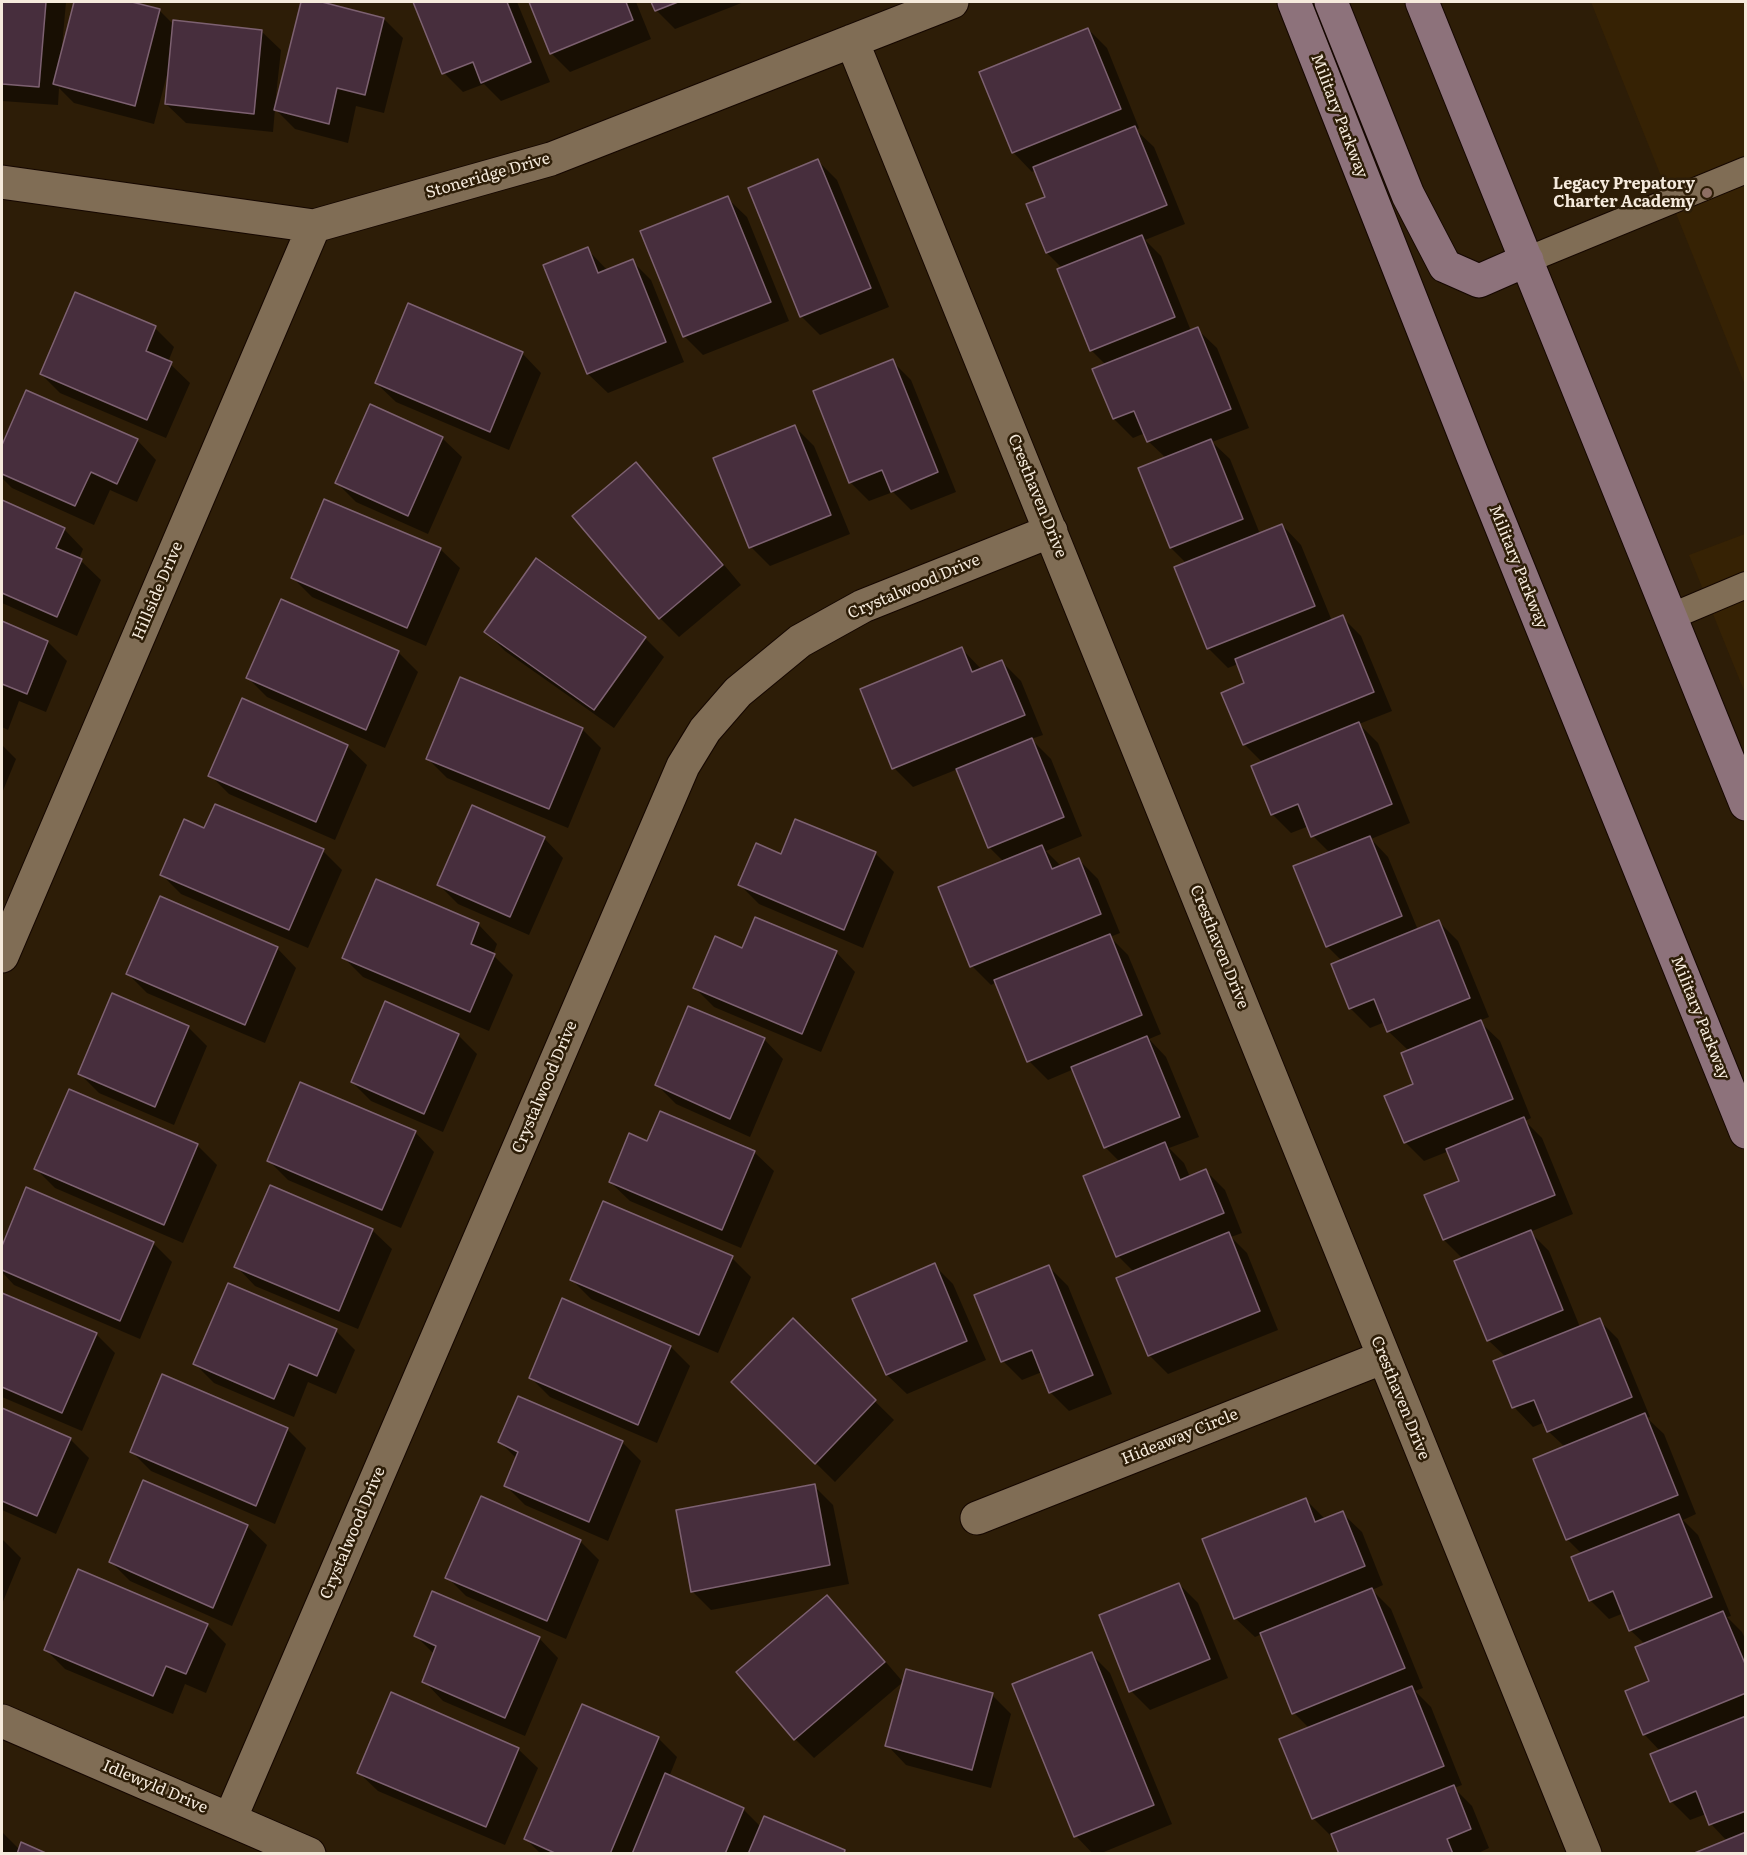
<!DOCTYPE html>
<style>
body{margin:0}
#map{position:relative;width:1747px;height:1855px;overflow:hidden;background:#2d1d07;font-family:Literata,serif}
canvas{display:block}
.frame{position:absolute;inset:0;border:3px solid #f5eadc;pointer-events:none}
</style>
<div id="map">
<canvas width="1747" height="1855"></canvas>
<div class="frame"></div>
</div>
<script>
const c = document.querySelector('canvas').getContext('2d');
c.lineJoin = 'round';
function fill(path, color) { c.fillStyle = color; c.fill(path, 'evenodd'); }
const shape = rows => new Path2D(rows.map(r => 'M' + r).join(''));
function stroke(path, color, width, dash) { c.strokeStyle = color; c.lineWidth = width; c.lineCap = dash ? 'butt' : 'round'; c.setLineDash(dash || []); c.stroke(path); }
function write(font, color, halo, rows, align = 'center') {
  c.font = font + ' Literata,serif'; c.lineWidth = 5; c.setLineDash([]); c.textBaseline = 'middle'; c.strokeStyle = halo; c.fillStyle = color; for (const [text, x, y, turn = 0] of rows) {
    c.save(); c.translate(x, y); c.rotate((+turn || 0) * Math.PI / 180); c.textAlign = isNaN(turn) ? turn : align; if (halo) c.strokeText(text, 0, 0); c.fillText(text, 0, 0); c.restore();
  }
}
const built = shape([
 [1591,2,1745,2,1745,385],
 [1745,534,1745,693,1689,555]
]);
const shadow = shape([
 [2,2,66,2,62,47,64,47,76,2,126,2,159,10,174,25,261,31,281,50,275,105,277,105,303,2,316,2,384,19,403,38,384,113,356,106,348,143,295,129,275,109,273,132,186,123,166,104,170,71,168,71,154,124,74,103,59,88,58,105,2,101],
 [415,2,517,2,550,82,501,101,484,84,463,92,444,73],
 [530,2,636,2,651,39,570,72,551,53],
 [652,2,744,2,675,29,656,10],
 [1088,29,1107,48,1139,128,1136,130,1154,147,1185,224,1145,240,1161,256,1191,331,1197,329,1217,348,1249,428,1212,442,1230,459,1260,534,1282,525,1301,545,1332,621,1342,617,1361,636,1392,711,1359,724,1378,743,1410,823,1371,839,1388,857,1418,930,1439,922,1458,941,1489,1017,1479,1021,1500,1041,1531,1118,1525,1121,1542,1138,1573,1214,1530,1232,1549,1251,1580,1327,1599,1320,1618,1339,1650,1417,1647,1418,1664,1434,1696,1514,1683,1520,1698,1535,1731,1616,1727,1617,1742,1632,1746,1641,1746,1854,1727,1841,1711,1824,1706,1814,1690,1820,1671,1801,1661,1752,1644,1734,1651,1682,1645,1644,1630,1630,1624,1613,1609,1619,1590,1600,1582,1554,1567,1539,1565,1447,1548,1431,1545,1422,1533,1427,1514,1407,1495,1362,1506,1357,1488,1340,1463,1259,1444,1240,1426,1196,1461,1182,1449,1151,1424,1161,1405,1142,1415,1085,1409,1051,1388,1031,1385,1022,1370,1028,1351,1009,1333,965,1342,961,1327,946,1330,853,1313,836,1309,826,1291,833,1272,814,1263,763,1244,744,1246,684,1238,664,1228,668,1209,649,1176,568,1187,564,1171,548,1139,469,1166,458,1148,441,1145,433,1133,438,1114,419,1094,370,1106,365,1091,350,1063,269,1047,253,1028,205,1046,197,1035,170,1032,172,1013,152],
 [818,161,837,180,889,307,820,335,801,316],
 [727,198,747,217,789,321,703,355,684,336],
 [587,249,608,271,632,261,651,280,684,362,608,393,588,374,545,266],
 [155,328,174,347,168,362,190,383,166,438,60,393,41,374],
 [522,353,541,373,509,450,396,402,376,383],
 [892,361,911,380,956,492,911,510,893,492,869,501,850,482],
 [27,392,137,440,156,460,137,502,110,490,94,525,12,488,2,478,2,449],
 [795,427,814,446,850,534,770,566,751,547],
 [442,438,462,457,428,534,356,502,337,483],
 [636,464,655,483,741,585,679,637,660,618,574,516],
 [2,502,64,529,83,549,79,559,101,580,77,636,2,603],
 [440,549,460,568,426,646,312,597,293,578],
 [536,561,645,638,664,657,614,728,505,651,486,632],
 [282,601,398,652,418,672,385,748,267,697,248,678],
 [2,622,48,642,67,661,46,712,19,701,8,730,2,727],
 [962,649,982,670,1002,662,1021,681,1043,735,1031,739,1051,759,1082,836,1046,851,1061,866,1079,860,1098,879,1120,933,1110,937,1128,955,1161,1034,1149,1039,1166,1057,1199,1137,1169,1148,1184,1163,1190,1177,1206,1171,1225,1190,1242,1233,1231,1237,1247,1253,1278,1330,1168,1374,1149,1355,1134,1272,1118,1256,1120,1162,1105,1147,1074,1069,1048,1080,1029,1061,997,982,991,985,972,966,1004,862,989,847,958,769,913,787,894,768],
 [582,729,601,748,568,828,447,778,428,759],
 [2,745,16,759,2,793],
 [347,746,367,765,335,840,229,794,210,775],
 [205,830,323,851,342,870,308,948,181,894,162,875],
 [544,838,563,858,529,935,458,904,439,885],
 [875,853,894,872,863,948,759,904,740,885,782,856],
 [478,924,497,944,493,955,513,975,489,1031,363,977,344,958],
 [277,948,296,968,265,1043,147,993,128,974],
 [743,950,836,952,855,972,821,1052,714,1007,695,988],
 [188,1027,207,1046,174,1125,99,1093,80,1074],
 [458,1035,477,1054,443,1132,371,1101,352,1082],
 [764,1039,783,1059,750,1137,676,1104,657,1085],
 [661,1113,754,1152,774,1171,741,1248,630,1201,610,1182,648,1143],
 [415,1132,434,1152,401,1228,288,1180,269,1161],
 [197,1145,217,1165,183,1243,55,1188,36,1169],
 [27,1189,153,1243,172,1262,140,1339,14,1285,2,1272,2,1249],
 [372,1230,392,1249,358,1329,255,1286,236,1266],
 [732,1258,751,1277,718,1353,591,1299,572,1280],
 [934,1265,953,1284,986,1360,907,1394,887,1375,854,1300],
 [1049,1267,1068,1286,1112,1394,1069,1411,1050,1392,1042,1372,1022,1380,1003,1361],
 [2,1294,96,1334,115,1353,82,1431,2,1397],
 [793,1321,894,1420,835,1482,734,1382],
 [336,1331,355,1350,336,1394,308,1382,294,1417,214,1383,195,1364],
 [671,1347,690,1366,657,1443,550,1397,530,1377],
 [2,1409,70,1439,89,1458,56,1534,2,1510],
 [287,1429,306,1448,275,1524,151,1471,132,1452],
 [500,1442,622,1442,641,1461,608,1541,525,1505,506,1486,517,1459],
 [814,1486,833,1505,849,1584,711,1610,692,1591],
 [1305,1499,1324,1518,1342,1513,1362,1532,1383,1585,1372,1590,1391,1609,1423,1688,1415,1691,1431,1707,1462,1785,1454,1788,1472,1806,1489,1848,1476,1854,1340,1854,1334,1837,1332,1837,1313,1818,1310,1729,1294,1713,1262,1634,1255,1637,1235,1618],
 [247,1526,267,1545,232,1626,130,1581,111,1562],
 [2,1539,21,1558,2,1604],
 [580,1541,599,1560,566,1639,466,1596,447,1577],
 [1179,1584,1198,1603,1228,1678,1150,1710,1131,1691],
 [827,1597,846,1616,903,1682,814,1758,795,1739],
 [207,1625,226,1644,206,1693,185,1684,173,1714,65,1669,46,1650],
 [415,1635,539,1638,558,1658,525,1736,443,1701,424,1681,435,1655],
 [1091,1654,1110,1673,1172,1824,1099,1854,1093,1854,1076,1836],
 [992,1695,1011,1714,991,1788,906,1765,887,1745],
 [658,1738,677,1757,669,1777,743,1809,761,1827,846,1854,541,1854,526,1839],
 [518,1749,538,1768,505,1845,378,1791,358,1772],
 [2,1832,20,1850,44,1854,2,1854]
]);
const building = shape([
 [2,2,46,2,39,87,2,84,2,2],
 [74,2,132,2,160,9,135,106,53,84,74,2],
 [301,2,322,2,384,18,365,95,337,88,329,124,274,110,301,2],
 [413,2,507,2,531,62,481,83,473,62,442,74,413,2],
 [529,2,626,2,633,20,550,54,529,2],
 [651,2,678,2,655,11,651,2],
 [173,20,262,30,254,114,165,104,173,20],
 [1088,28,1121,109,1012,153,979,72,1088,28],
 [1135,126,1167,205,1046,253,1026,204,1045,197,1033,167,1135,126],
 [818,159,871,288,800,317,748,188,818,159],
 [728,196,771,302,683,337,640,231,728,196],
 [1142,235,1175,317,1090,351,1057,269,1142,235],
 [588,247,598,273,633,259,666,342,587,374,543,265,588,247],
 [75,292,156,326,146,351,172,362,147,420,40,374,75,292],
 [408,303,523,352,490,432,375,383,408,303],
 [1198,327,1231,409,1147,442,1134,411,1113,419,1092,369,1198,327],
 [893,359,938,472,891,492,882,470,849,483,813,391,893,359],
 [26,390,138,439,117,484,91,472,75,506,2,474,2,445,26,390],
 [370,404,443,437,408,516,335,483,370,404],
 [795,425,831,515,749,548,713,458,795,425],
 [1211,439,1243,519,1170,548,1138,468,1211,439],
 [636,462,723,565,659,619,572,516,636,462],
 [324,499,441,548,407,628,291,578,324,499],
 [2,500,65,528,56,548,82,559,57,617,2,593,2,500],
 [1282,524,1315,606,1207,649,1174,567,1282,524],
 [536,558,646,637,594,710,484,632,536,558],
 [281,599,399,651,366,730,246,678,281,599],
 [1343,615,1374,692,1243,745,1221,693,1244,683,1235,659,1343,615],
 [2,621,48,641,27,694,2,684,2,621],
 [962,647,972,672,1002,660,1025,715,892,769,860,689,962,647],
 [460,677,583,728,549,809,426,759,460,677],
 [242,698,348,745,316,822,208,776,242,698],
 [1359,722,1392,804,1311,837,1298,804,1271,815,1251,766,1359,722],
 [1032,738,1064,817,988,848,956,769,1032,738],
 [215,804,324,849,289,930,160,875,184,819,204,828,215,804],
 [472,805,545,837,510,917,437,885,472,805],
 [795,819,876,852,844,930,738,885,756,843,781,854,795,819],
 [1370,836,1402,916,1326,947,1293,866,1370,836],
 [1042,845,1052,869,1079,858,1101,914,970,967,938,887,1042,845],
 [376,879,479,923,471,944,495,954,470,1012,342,958,376,879],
 [160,896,278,947,245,1025,126,974,160,896],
 [755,917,837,951,802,1034,693,988,715,936,742,948,755,917],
 [1439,920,1470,998,1387,1032,1374,999,1349,1009,1331,964,1439,920],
 [1110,934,1142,1015,1027,1062,994,980,1110,934],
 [112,993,189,1026,155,1107,78,1074,112,993],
 [385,1001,459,1034,424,1114,351,1082,385,1001],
 [688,1006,765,1038,730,1119,655,1085,688,1006],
 [1481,1020,1513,1099,1404,1143,1384,1096,1413,1084,1401,1053,1481,1020],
 [1147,1036,1180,1117,1104,1148,1071,1067,1147,1036],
 [300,1082,416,1131,382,1210,267,1161,300,1082],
 [69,1089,198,1144,164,1225,34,1169,69,1089],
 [660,1111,755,1151,722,1230,609,1182,629,1133,647,1141,660,1111],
 [1524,1117,1555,1195,1443,1240,1424,1195,1459,1181,1446,1149,1524,1117],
 [1165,1142,1180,1180,1206,1169,1224,1213,1116,1257,1083,1176,1165,1142],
 [270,1185,373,1229,339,1311,234,1267,270,1185],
 [26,1187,154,1242,120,1321,2,1270,2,1246,26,1187],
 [603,1201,733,1256,699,1335,570,1280,603,1201],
 [1531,1230,1563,1310,1487,1341,1454,1261,1531,1230],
 [1229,1232,1260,1311,1148,1356,1116,1278,1229,1232],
 [935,1263,967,1341,886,1375,852,1299,935,1263],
 [1049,1265,1093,1375,1049,1393,1032,1350,1001,1362,974,1295,1049,1265],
 [228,1283,337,1329,317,1376,289,1364,274,1399,193,1364,228,1283],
 [2,1293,97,1333,62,1413,2,1387,2,1293],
 [562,1298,671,1346,638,1425,529,1378,562,1298],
 [793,1318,876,1400,815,1464,731,1382,793,1318],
 [1600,1318,1632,1397,1547,1432,1534,1400,1512,1408,1493,1361,1600,1318],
 [162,1374,288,1428,256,1506,130,1452,162,1374],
 [518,1396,623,1441,589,1522,504,1486,518,1452,498,1442,518,1396],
 [2,1408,71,1438,37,1516,2,1501,2,1408],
 [1645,1413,1678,1495,1566,1540,1533,1459,1645,1413],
 [143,1480,248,1525,213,1608,109,1562,143,1480],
 [815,1484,830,1565,691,1592,676,1510,815,1484],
 [481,1496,581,1540,547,1621,445,1578,481,1496],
 [1306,1498,1315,1522,1343,1511,1365,1566,1234,1619,1202,1539,1306,1498],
 [1679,1514,1712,1597,1629,1631,1613,1591,1589,1601,1571,1557,1679,1514],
 [78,1569,208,1624,186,1674,166,1666,153,1696,44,1650,78,1569],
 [1179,1583,1210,1659,1129,1692,1099,1615,1179,1583],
 [1372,1588,1405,1668,1292,1714,1260,1633,1372,1588],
 [432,1591,540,1637,505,1718,422,1682,436,1646,414,1636,432,1591],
 [827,1595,885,1662,794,1740,736,1672,827,1595],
 [1723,1611,1746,1666,1746,1693,1643,1735,1625,1691,1649,1681,1635,1647,1723,1611],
 [1092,1652,1154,1805,1074,1837,1012,1684,1092,1652],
 [906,1669,993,1693,972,1770,885,1746,906,1669],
 [1412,1686,1444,1766,1312,1819,1279,1739,1412,1686],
 [391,1692,519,1748,486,1827,357,1773,391,1692],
 [582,1704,659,1737,610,1854,557,1854,524,1839,582,1704],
 [1746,1716,1746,1811,1709,1825,1696,1791,1670,1802,1650,1754,1746,1716],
 [665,1773,744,1808,725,1854,632,1854,665,1773],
 [1454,1785,1471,1829,1447,1839,1453,1854,1339,1854,1331,1834,1454,1785],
 [764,1816,845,1850,844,1854,748,1854,764,1816],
 [1746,1832,1746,1854,1692,1854,1746,1832],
 [21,1842,48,1854,17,1854,21,1842]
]);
const service = shape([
 [1527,260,1746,170],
 [1670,617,1746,585]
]);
const minor = shape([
 [852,41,1585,1854],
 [2,182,314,226,551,159,952,2],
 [2,956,314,226],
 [977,1518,1384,1357],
 [2,1721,309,1854],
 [230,1819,683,766,705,730,738,692,800,641,863,606,1051,531]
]);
const secondary = shape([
 [1294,2,1472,454,1746,1132],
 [1331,2,1408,195,1445,266,1479,281,1527,260],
 [1422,2,1746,804]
]);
const markers = [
 [1707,193,6,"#8d6e63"]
];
const streetNames = [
 ["Military Parkway",1339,116,69],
 ["Stoneridge Drive",488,176,-16],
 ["Cresthaven Drive",1037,496,68],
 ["Military Parkway",1518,567,68],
 ["Crystalwood Drive",914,587,-23],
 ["Hillside Drive",158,591,-67],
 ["Cresthaven Drive",1219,947,68],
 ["Military Parkway",1700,1018,68],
 ["Crystalwood Drive",545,1087,-67],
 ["Cresthaven Drive",1400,1398,68],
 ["Hideaway Circle",1180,1437,-22],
 ["Crystalwood Drive",353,1533,-67],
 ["Idlewyld Drive",155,1787,23]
];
const poiNames = [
 ["Legacy Prepatory",1695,184],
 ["Charter Academy",1695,202]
];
fill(built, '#362204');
fill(shadow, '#0007');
fill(building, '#472e3d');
stroke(building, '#7d6171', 1.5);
stroke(service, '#150700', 28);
stroke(minor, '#150700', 35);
stroke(secondary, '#150700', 35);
stroke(service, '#806d55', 26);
stroke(minor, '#806d55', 33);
stroke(secondary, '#8d727b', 33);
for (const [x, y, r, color] of markers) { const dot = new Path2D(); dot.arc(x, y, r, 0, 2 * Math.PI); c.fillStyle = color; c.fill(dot); stroke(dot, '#2d1d07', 2); }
write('16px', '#f5eadc', '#2d1d07', streetNames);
write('bold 16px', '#f5eadc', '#2d1d07', poiNames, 'right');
</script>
